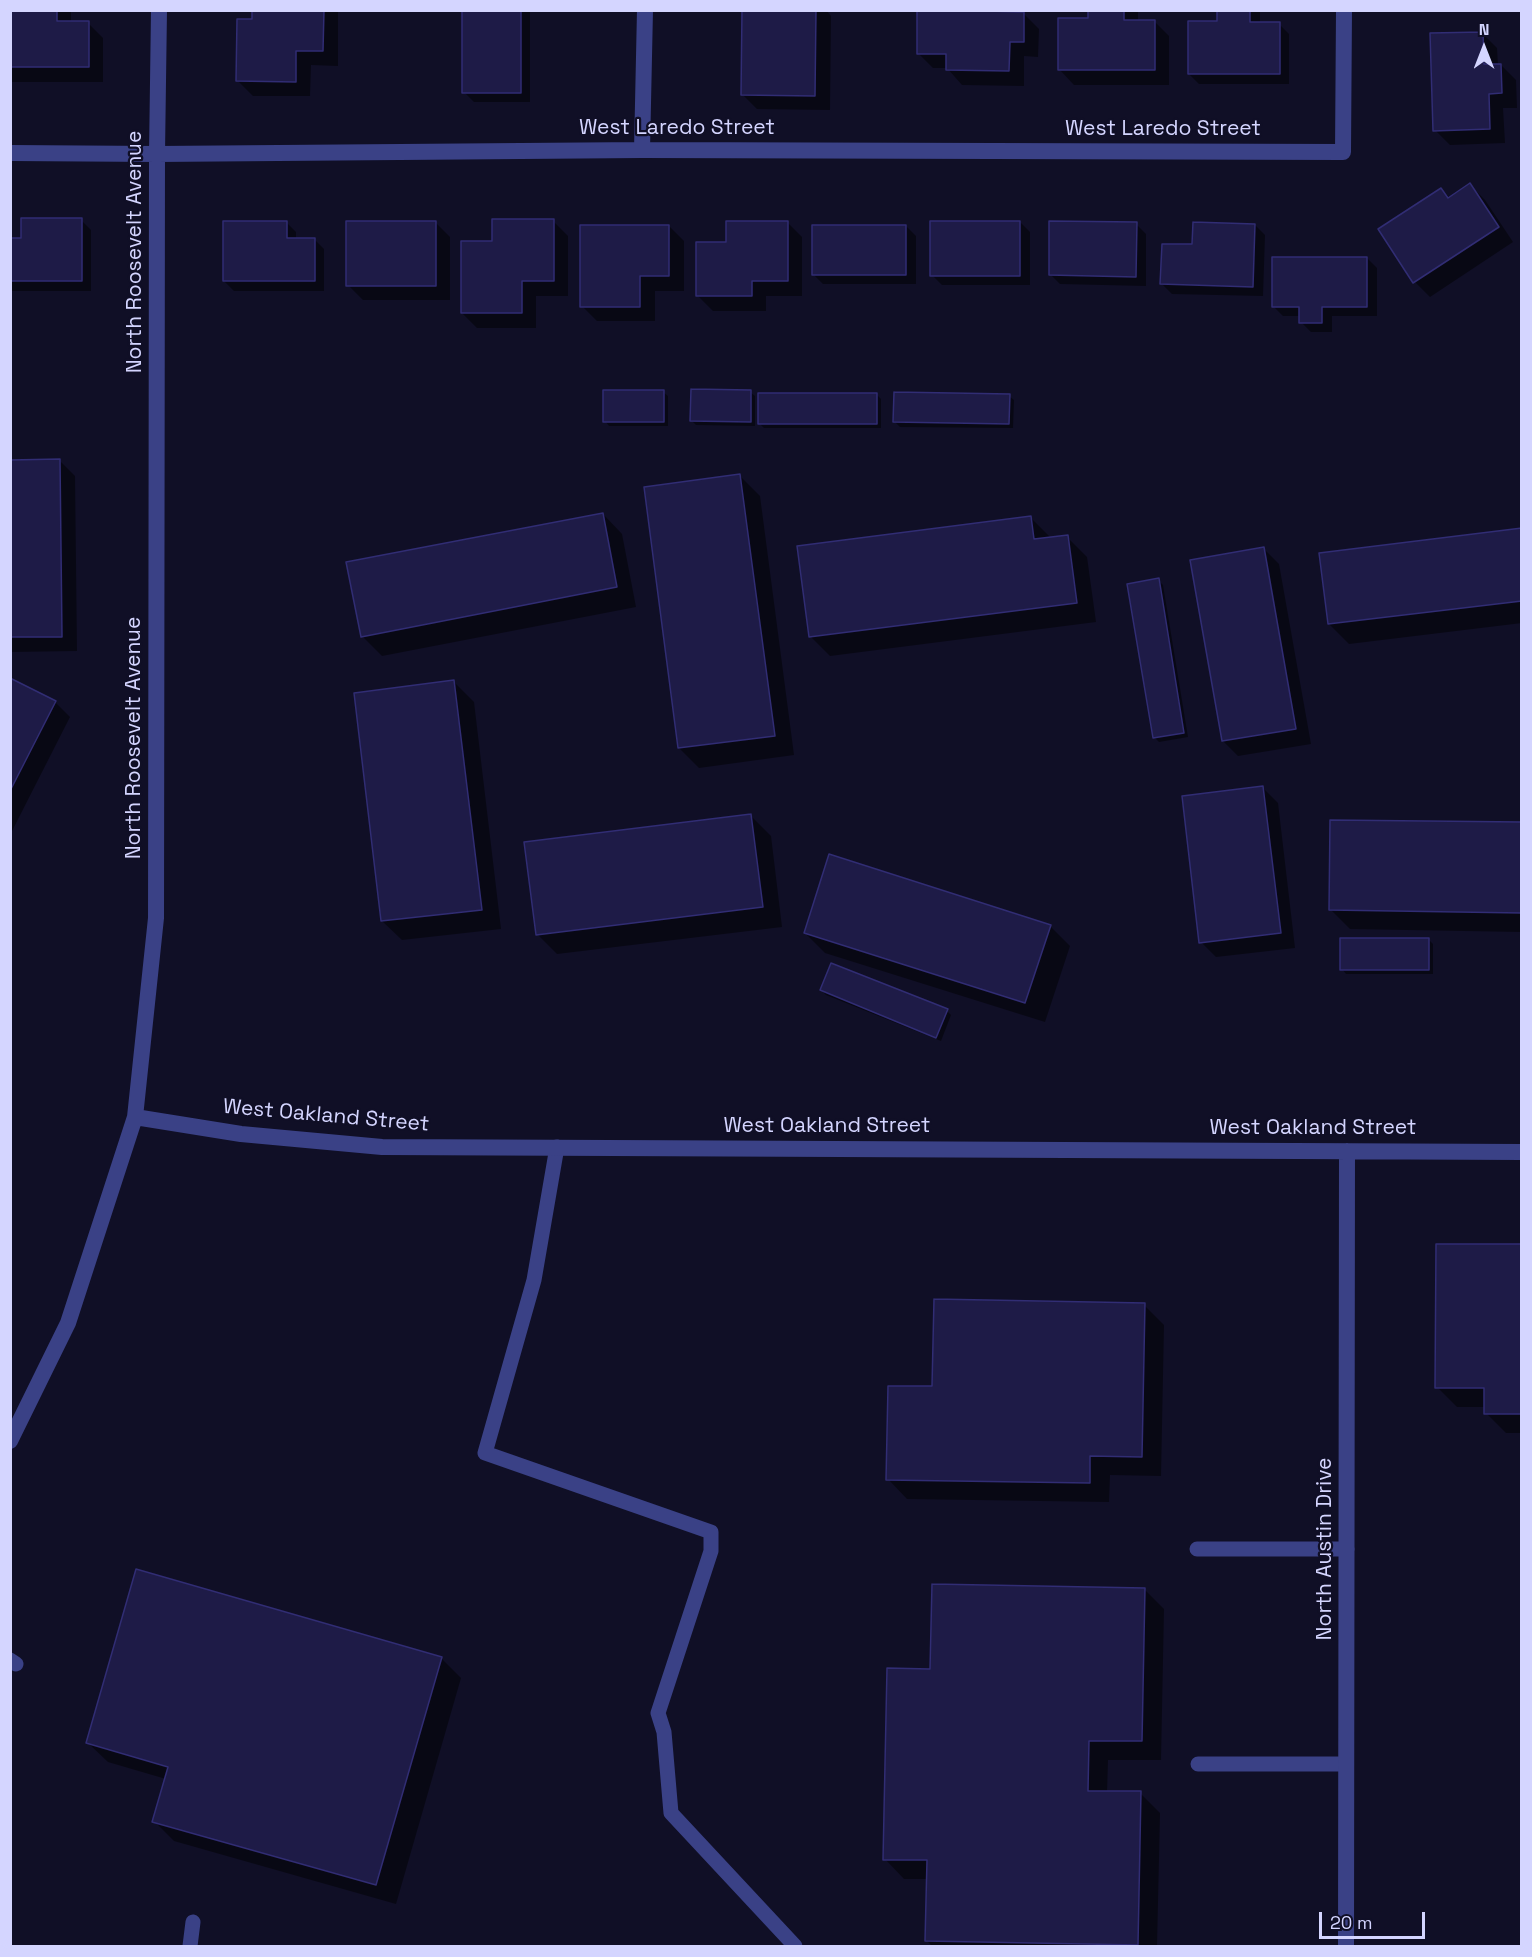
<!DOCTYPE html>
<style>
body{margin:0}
#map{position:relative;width:1532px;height:1957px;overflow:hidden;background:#100f26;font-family:"Space Grotesk",sans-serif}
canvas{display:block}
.frame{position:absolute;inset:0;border:12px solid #d4d5ff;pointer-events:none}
.north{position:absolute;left:1454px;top:18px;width:60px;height:60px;-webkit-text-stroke:4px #100f26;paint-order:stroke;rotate:0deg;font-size:16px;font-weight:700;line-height:24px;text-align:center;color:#d4d5ff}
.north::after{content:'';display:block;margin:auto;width:21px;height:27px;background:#d4d5ff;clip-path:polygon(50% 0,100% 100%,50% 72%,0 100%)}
.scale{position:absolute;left:1319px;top:1912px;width:106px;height:27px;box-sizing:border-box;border:3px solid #d4d5ff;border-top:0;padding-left:8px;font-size:18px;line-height:21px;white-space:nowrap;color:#d4d5ff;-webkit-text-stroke:4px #100f26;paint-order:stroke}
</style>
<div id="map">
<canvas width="1532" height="1957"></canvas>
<div class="frame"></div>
<div class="north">N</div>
<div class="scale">20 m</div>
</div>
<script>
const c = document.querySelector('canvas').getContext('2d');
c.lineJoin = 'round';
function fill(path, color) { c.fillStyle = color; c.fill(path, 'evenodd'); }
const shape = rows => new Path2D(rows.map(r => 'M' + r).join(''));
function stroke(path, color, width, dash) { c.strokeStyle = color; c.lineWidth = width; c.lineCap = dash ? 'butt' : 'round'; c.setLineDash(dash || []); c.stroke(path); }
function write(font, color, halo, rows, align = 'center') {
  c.font = font + ' "Space Grotesk",sans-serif'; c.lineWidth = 4.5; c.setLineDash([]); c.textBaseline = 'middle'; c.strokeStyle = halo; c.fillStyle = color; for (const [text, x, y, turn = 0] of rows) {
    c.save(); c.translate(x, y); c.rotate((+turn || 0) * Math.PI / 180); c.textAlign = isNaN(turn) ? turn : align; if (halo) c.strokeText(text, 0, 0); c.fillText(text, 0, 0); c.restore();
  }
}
const shadow = shape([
 [10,10,70,10,71,12,71,23,88,23,103,38,103,82,10,82],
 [254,10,338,10,338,66,311,65,310,96,253,96,238,81,254,21],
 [464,10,530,10,530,102,474,102,464,92],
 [744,10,826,10,831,16,830,110,757,109,742,94],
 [948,10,1001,10,1001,13,1024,14,1039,29,1038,57,1024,56,1024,86,962,85,947,68,933,68,918,53],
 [1090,10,1138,10,1138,21,1154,21,1169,36,1169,85,1074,85,1059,69,1090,20],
 [1219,10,1260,10,1260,24,1279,24,1289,34,1289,84,1199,84,1189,74,1219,23],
 [1432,10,1522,10,1522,12,1433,12],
 [1482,33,1497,48,1498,65,1501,65,1516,80,1517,108,1503,108,1505,143,1450,145,1435,130],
 [1470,185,1485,200,1513,242,1430,297,1415,282,1441,189,1450,198],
 [81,220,91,230,91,291,10,291,10,239,22,239],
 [553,221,568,236,568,296,536,296,536,328,477,328,462,313,493,242],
 [286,222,296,232,296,239,314,239,324,249,324,291,234,291,224,281],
 [435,222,450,237,450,300,363,300,348,285],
 [787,222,802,237,802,296,766,296,766,311,713,311,698,296,728,243],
 [1020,222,1030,232,1030,285,942,285,932,275],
 [1136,224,1146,234,1146,286,1060,284,1050,274],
 [1255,225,1265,235,1263,296,1172,294,1162,284],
 [669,226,684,241,684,291,655,291,655,321,597,321,582,306],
 [906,226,916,236,916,284,823,284,813,274],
 [1367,258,1377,268,1377,316,1332,316,1332,332,1311,332,1301,322,1301,316,1283,316,1273,306],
 [663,392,668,396,668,426,609,426,605,421],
 [750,392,755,396,755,426,696,425,692,421],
 [876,394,881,399,881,428,764,428,759,423],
 [1009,396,1014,400,1013,428,900,427,895,422],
 [10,461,60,461,75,476,77,651,10,652],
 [740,476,760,496,794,755,699,768,679,748],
 [603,514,622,534,636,607,382,656,362,636],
 [1031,518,1051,538,1067,537,1087,557,1096,622,830,656,810,636],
 [1522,530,1522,623,1349,644,1329,624],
 [1264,549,1279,564,1311,744,1238,756,1223,741],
 [1158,580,1163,585,1188,737,1159,742,1155,738],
 [10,680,55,702,70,717,10,835],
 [454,682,474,702,501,929,402,940,382,921],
 [1263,788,1278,803,1295,948,1216,957,1201,942],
 [751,816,771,836,782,927,557,954,537,934],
 [1522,824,1522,932,1350,929,1330,909],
 [1050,926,1070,946,1045,1022,825,953,805,933],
 [1428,939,1433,944,1433,974,1346,974,1342,969],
 [821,990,947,1011,951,1015,941,1041,826,995],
 [1522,1246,1522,1433,1506,1433,1486,1413,1486,1407,1457,1407,1437,1387],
 [1144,1305,1164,1325,1161,1476,1110,1475,1109,1502,907,1499,888,1479,934,1388],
 [1144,1589,1164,1609,1161,1760,1108,1760,1107,1793,1140,1793,1160,1813,1157,1946,932,1946,927,1941,928,1879,904,1879,885,1859,932,1670],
 [441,1658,461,1678,396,1904,174,1841,154,1821,166,1779,108,1762,88,1743]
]);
const building = shape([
 [10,10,57,10,57,21,89,21,89,67,10,67,10,10],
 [252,10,324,10,323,51,296,51,296,82,236,81,237,19,252,19,252,10],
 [462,10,521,10,521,93,462,93,462,10],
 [742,10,816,10,815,96,741,95,742,10],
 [946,10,1024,12,1024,42,1010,42,1009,71,946,70,946,54,917,54,917,11,946,10],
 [1088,10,1124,10,1124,20,1155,20,1155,70,1058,70,1058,18,1088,18,1088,10],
 [1217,10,1250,10,1250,22,1280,22,1280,74,1188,74,1188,21,1217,21,1217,10],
 [1483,32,1484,64,1501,64,1502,93,1489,94,1490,129,1433,131,1430,33,1483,32],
 [1470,183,1499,227,1413,283,1378,229,1441,188,1448,198,1470,183],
 [21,218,82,218,82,281,10,281,10,238,21,238,21,218],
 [492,219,554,219,554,281,522,281,522,313,461,313,461,241,492,241,492,219],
 [223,221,287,221,287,238,315,238,315,281,223,281,223,221],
 [346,221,436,221,436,286,346,286,346,221],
 [726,221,788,221,788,281,752,281,752,296,696,296,696,242,726,242,726,221],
 [930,221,1020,221,1020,276,930,276,930,221],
 [1049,221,1137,222,1136,277,1049,275,1049,221],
 [1193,222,1255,224,1253,287,1160,284,1162,244,1192,244,1193,222],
 [580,225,669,225,669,276,640,276,640,307,580,307,580,225],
 [812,225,906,225,906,275,812,275,812,225],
 [1272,257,1367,257,1367,307,1322,307,1322,323,1299,323,1299,307,1272,307,1272,257],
 [691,389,751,390,751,422,690,421,691,389],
 [603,390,664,390,664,422,603,422,603,390],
 [894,392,1010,394,1009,424,893,422,894,392],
 [758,393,877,393,877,424,758,424,758,393],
 [60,459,62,637,10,637,10,460,60,459],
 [740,474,775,736,678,748,644,487,740,474],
 [603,513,617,587,361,637,346,562,603,513],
 [1031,516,1034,539,1068,535,1077,603,809,637,797,546,1031,516],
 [1522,528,1522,601,1328,624,1319,553,1522,528],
 [1264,547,1296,729,1222,741,1190,560,1264,547],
 [1159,578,1184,733,1153,738,1127,584,1159,578],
 [10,678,56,701,10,791,10,678],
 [454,680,482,910,381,921,354,693,454,680],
 [1263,786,1281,933,1199,943,1182,796,1263,786],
 [751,814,763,907,536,935,524,842,751,814],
 [1330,820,1522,822,1522,913,1329,910,1330,820],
 [829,854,1051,925,1025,1003,804,933,829,854],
 [1340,938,1429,938,1429,970,1340,970,1340,938],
 [831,963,948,1009,936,1038,820,990,831,963],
 [1436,1244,1522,1244,1522,1414,1484,1414,1484,1388,1435,1388,1436,1244],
 [934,1299,1145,1303,1142,1457,1090,1456,1090,1483,886,1480,888,1386,932,1386,934,1299],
 [136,1569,442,1657,376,1885,152,1822,168,1767,86,1743,136,1569],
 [932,1584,1145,1588,1142,1741,1089,1741,1088,1791,1141,1791,1138,1945,925,1941,927,1860,883,1860,887,1668,930,1669,932,1584]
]);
const service = shape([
 [557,1147,534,1280,485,1453,711,1532,711,1551,658,1713,664,1732,671,1813,795,1946],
 [1197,1549,1347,1549],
 [10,1660,16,1664],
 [1198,1764,1346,1764],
 [190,1946,193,1922]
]);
const minor = shape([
 [642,150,645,10],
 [10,153,157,154,642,150,1343,152,1344,10],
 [135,1117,241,1134,382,1147,1522,1152],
 [10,1441,68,1323,135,1117,156,918,157,154,159,10],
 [1346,1946,1347,1151]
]);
const streetNames = [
 ["West Laredo Street",677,128],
 ["West Laredo Street",1163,129],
 ["North Roosevelt Avenue",135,252,-90],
 ["North Roosevelt Avenue",134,738,-90],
 ["West Oakland Street",326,1116,5],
 ["West Oakland Street",827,1126],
 ["West Oakland Street",1313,1128],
 ["North Austin Drive",1325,1549,-90]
];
fill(shadow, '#0007');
fill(building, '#1e1b47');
stroke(building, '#312d74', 1.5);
stroke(service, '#3a4186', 15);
stroke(minor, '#3a4186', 16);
write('21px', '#d4d5ff', '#100f26', streetNames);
</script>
